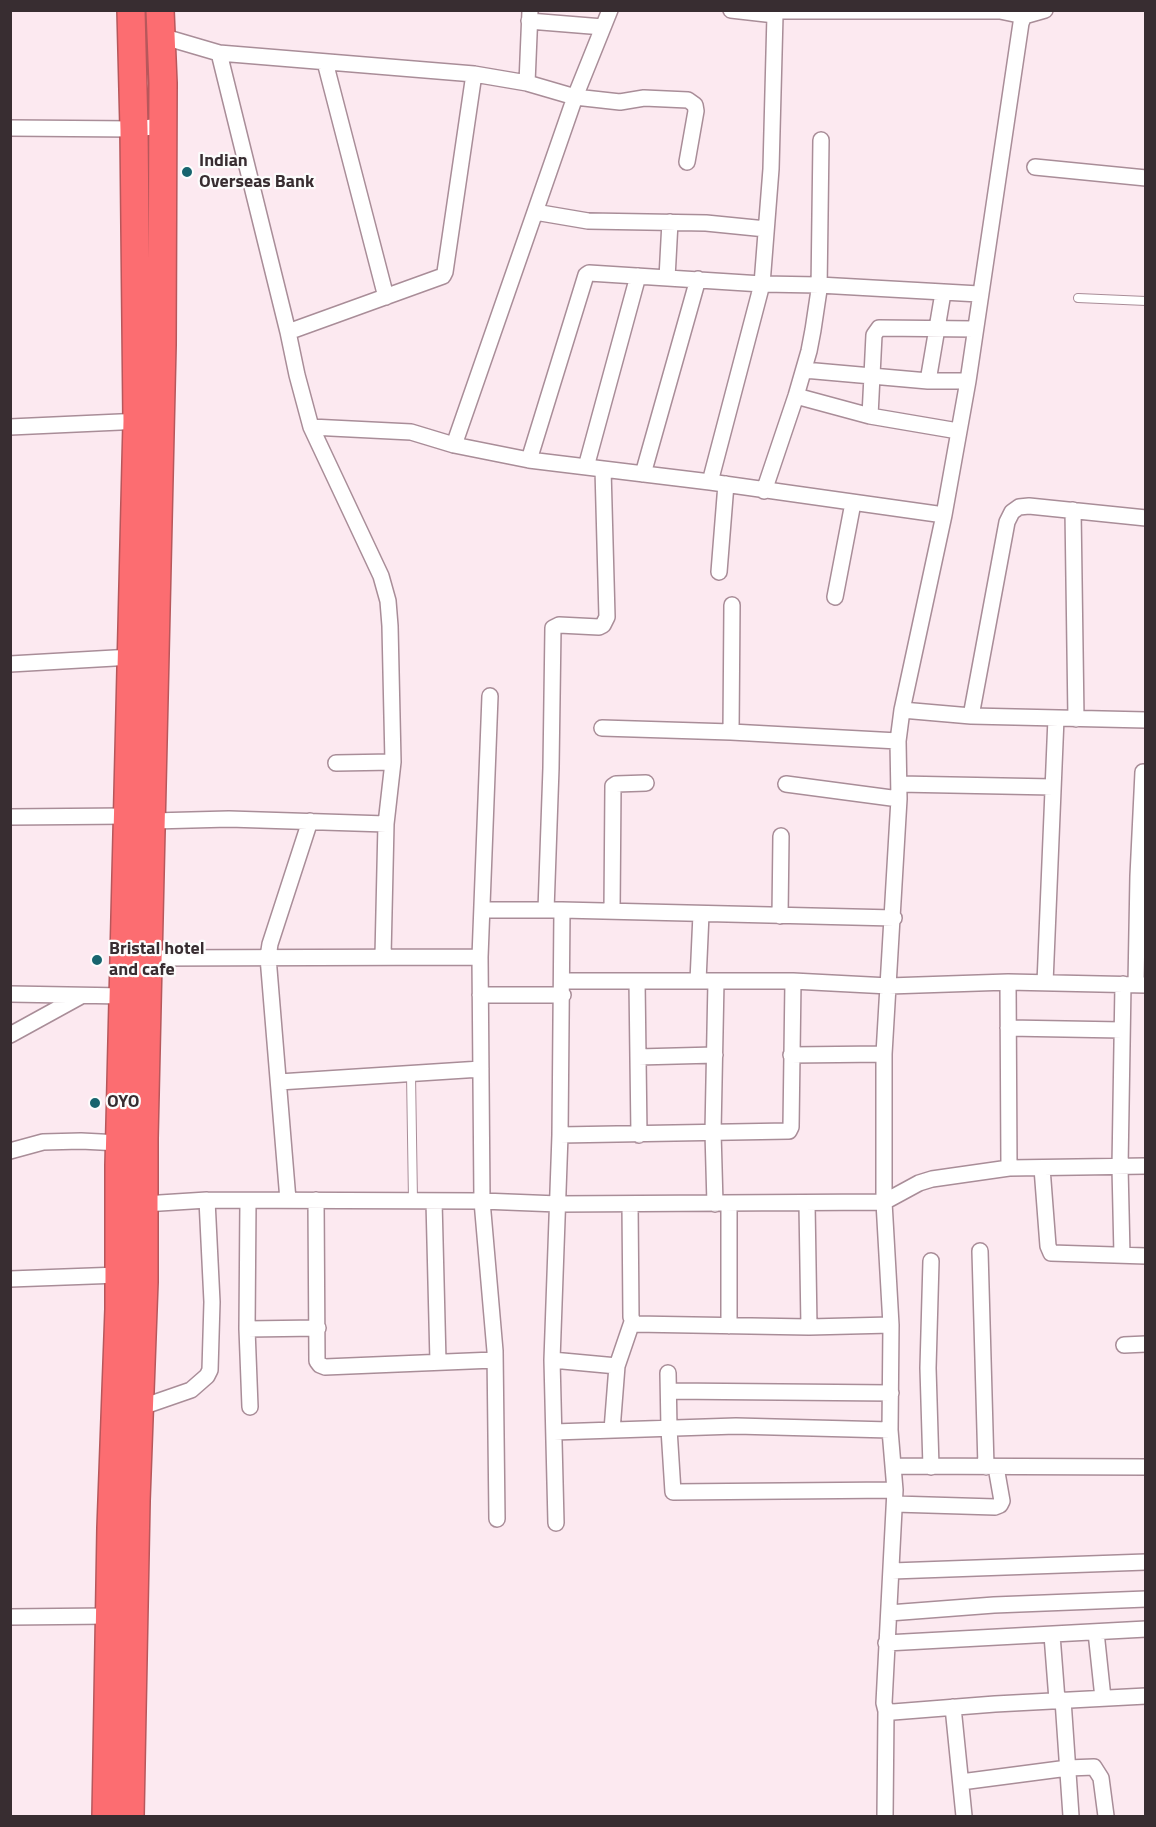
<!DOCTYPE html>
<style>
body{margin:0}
#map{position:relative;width:1156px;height:1827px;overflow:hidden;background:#fce9f0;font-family:"Titillium Web",sans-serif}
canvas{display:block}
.frame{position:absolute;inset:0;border:12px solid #382d31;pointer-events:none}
</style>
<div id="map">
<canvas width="1156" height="1827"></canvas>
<div class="frame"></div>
</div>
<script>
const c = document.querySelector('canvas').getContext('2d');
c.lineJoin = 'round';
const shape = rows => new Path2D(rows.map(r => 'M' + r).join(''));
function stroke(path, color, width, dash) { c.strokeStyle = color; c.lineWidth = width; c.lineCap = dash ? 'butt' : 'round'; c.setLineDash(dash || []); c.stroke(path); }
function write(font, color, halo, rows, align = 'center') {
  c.font = font + ' "Titillium Web",sans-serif'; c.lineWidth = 4.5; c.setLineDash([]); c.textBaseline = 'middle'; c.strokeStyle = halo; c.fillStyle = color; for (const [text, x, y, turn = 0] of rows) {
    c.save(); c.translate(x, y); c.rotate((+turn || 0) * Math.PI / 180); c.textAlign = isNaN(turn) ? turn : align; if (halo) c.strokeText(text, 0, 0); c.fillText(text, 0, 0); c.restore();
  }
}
const lane = shape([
 [1078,298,1146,301],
 [411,1074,413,1201]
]);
const street = shape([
 [731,10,775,15,779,11,1000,11,1024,16],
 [529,21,603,27],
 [161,36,219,53,474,74,527,83,575,97,620,102,644,98,688,100,695,105,696,111,687,162],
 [219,53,288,332,297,375,311,427,381,576,388,601,390,626,393,762,386,824,383,956],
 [325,62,386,297],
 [527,83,530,11],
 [10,128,134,129,162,126],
 [1035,167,1146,178],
 [535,212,588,221,706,223,766,229],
 [667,278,670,222],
 [288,332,443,276,445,272,474,74],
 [804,370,928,381,968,381],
 [928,381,943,293],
 [796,396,870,416,958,431],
 [870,416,874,335,879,328,974,329],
 [10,427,142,421],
 [311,427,411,432,454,445,529,460,710,482,944,515],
 [454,445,575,97,610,10],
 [529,460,586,275,589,273,762,284,819,285,979,294],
 [586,467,638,276],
 [643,474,698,279],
 [710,482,762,284,771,169,775,15],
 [764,491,796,396,809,351,813,330,819,290,821,140],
 [1073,510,1076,719],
 [719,572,726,484],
 [835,597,853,503],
 [10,664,132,657],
 [490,696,480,957,482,1201,495,1351,497,1519],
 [902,710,971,716,1146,720],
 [971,716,1007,522,1012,512,1019,507,1029,506,1146,518],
 [602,728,731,732,898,741],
 [731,732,732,605],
 [336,763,393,762],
 [786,784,899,799],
 [899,784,1053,787],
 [10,817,128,816],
 [153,821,229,819,386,824],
 [482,910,562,910,894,918],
 [546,910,551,768,553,628,559,625,599,627,603,625,607,617,603,469],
 [612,911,613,786,616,784,646,783],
 [780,916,781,836],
 [149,958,480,957],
 [563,981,793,981,889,986,1008,982,1146,985],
 [637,981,639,1135],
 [698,981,701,914],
 [1008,982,1009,1168],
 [1045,983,1056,718],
 [1136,984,1138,876,1143,772],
 [10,994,124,996],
 [480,995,563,995],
 [1008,1028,1122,1030],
 [10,1035,81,996],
 [791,1055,884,1054],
 [638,1057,715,1055],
 [279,1082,481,1069],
 [560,1135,789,1131,791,1127,793,981],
 [10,1151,43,1142,81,1141,120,1143],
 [1042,1168,1048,1246,1051,1253,1146,1256],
 [288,1200,268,957,270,944,310,821],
 [316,1200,317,1361,320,1365,325,1367,494,1360],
 [248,1201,247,1329,250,1407],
 [434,1201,438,1362],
 [144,1204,207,1200,482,1201,558,1204,884,1202,919,1183,932,1179,1009,1168,1146,1166],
 [630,1204,631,1317,634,1324,809,1327,891,1325],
 [715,1204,713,1132,716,981],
 [729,1204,729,1326],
 [807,1204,809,1327],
 [980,1251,986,1467],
 [1122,1255,1120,1167,1123,984],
 [10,1279,119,1275],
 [247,1329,318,1328],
 [1124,1345,1146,1344],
 [552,1360,617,1366],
 [668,1373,669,1429,673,1492,895,1490],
 [669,1391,891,1393],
 [139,1408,191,1390,207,1376,210,1370,212,1302,207,1200],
 [612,1430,617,1366,632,1322],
 [554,1432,736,1426,890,1430],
 [894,1466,1146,1467],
 [931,1467,928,1368,931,1261],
 [895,1504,995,1507,1000,1505,1002,1501,996,1467],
 [556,1523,552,1360,560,1135,562,910],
 [892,1571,1146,1562],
 [889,1613,994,1605,1146,1599],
 [10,1617,109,1616],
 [1096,1632,1103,1698],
 [1052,1635,1057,1700],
 [886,1643,1146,1629],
 [1063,1700,1071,1816],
 [953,1707,964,1816],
 [886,1711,893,1712,995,1704,1146,1696],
 [961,1782,1068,1768,1094,1767,1101,1778,1106,1816],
 [885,1816,886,1711,884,1703,895,1490,890,1430,891,1325,884,1202,884,1054,899,799,898,741,902,710,944,515,968,381,1021,23,1024,16,1045,10]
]);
const highway = shape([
 [106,1816,111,1528,119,1309,119,1165,137,421,134,129,131,10],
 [130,1816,136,1501,144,1282,144,1138,162,345,163,83,160,10]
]);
const markers = [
 [187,172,6,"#17646e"],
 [97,960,6,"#17646e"],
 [95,1103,6,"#17646e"]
];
const poiNames = [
 ["Indian",199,162],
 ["Overseas Bank",199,183],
 ["Bristal hotel",109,950],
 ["and cafe",109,971],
 ["OYO",107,1103]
];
stroke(lane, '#a98d98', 10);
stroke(street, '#a98d98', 18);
stroke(highway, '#b7575b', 30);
stroke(lane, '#fff', 8);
stroke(street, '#fff', 15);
stroke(highway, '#fc6d71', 27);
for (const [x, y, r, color] of markers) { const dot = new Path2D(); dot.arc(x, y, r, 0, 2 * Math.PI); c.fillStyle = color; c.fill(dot); stroke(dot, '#fcfcfc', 2); }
write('bold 18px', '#382d31', '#fcfcfc', poiNames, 'left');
</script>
